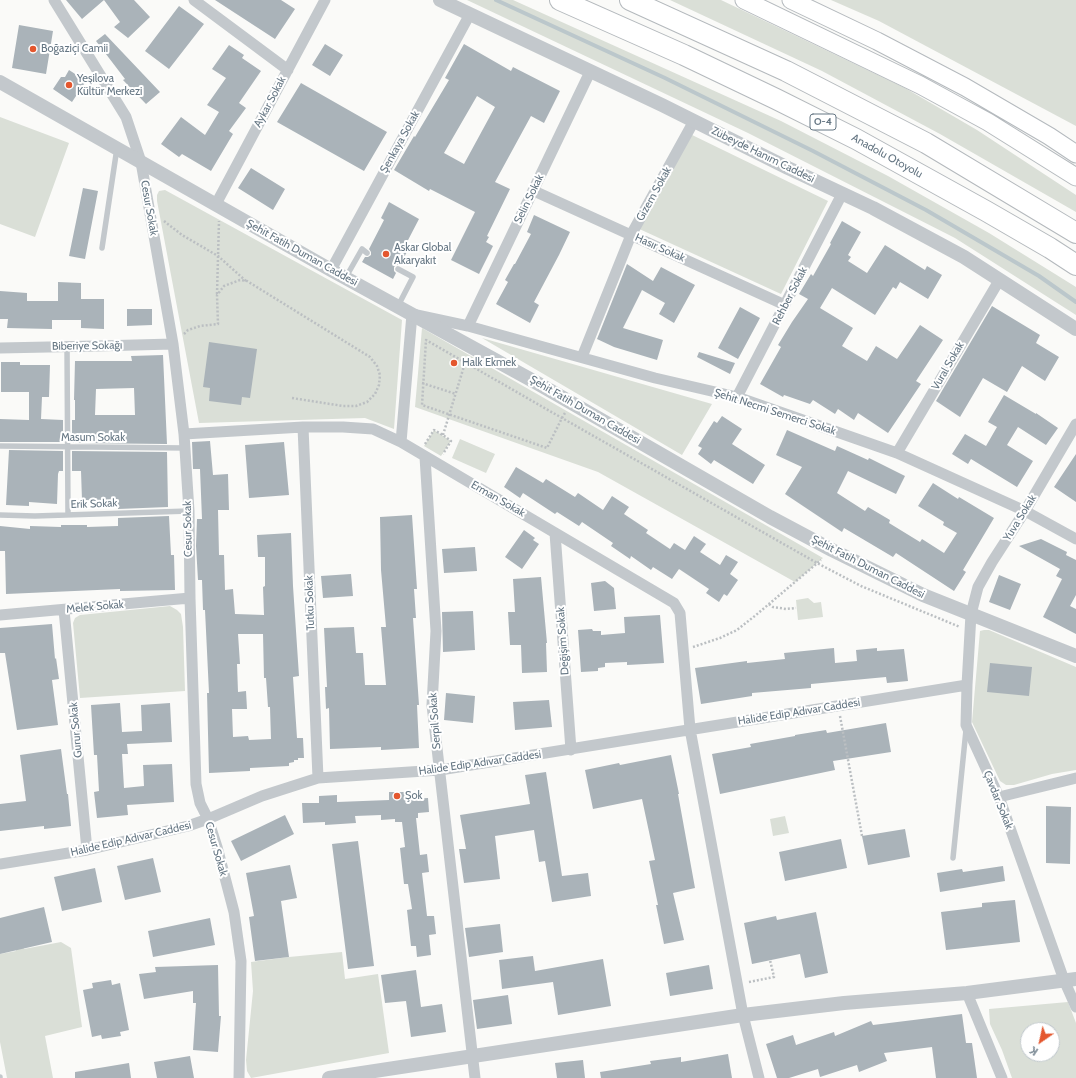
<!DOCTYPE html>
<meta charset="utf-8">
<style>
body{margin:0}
#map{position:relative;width:1076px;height:1078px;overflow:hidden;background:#fafaf8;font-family:Cabin,sans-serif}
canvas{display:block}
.north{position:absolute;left:1020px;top:1022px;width:40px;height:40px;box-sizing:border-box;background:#fff;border:1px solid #c1c8cd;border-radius:50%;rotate:214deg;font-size:11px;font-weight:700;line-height:16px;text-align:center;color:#657683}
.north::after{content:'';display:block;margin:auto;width:14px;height:18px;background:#e4572e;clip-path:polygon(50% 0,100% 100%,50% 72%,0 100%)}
</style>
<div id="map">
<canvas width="1076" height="1078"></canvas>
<div class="north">K</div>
</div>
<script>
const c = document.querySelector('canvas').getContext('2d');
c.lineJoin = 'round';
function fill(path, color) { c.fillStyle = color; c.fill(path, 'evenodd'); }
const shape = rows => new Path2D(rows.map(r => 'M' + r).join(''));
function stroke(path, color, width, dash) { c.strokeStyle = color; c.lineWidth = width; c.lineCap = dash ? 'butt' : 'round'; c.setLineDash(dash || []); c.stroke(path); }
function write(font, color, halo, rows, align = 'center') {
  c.font = font + ' Cabin,sans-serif'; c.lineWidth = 4; c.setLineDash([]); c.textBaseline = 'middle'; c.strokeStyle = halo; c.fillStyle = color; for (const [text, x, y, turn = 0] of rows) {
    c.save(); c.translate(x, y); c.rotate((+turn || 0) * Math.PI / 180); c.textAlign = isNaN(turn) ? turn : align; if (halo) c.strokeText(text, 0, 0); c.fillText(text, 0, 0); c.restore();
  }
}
const green = shape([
 [467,0,513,0,781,121,888,176,989,233,1076,287,1076,315,955,238,748,133],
 [670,0,721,0,905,88,977,130,1076,195,1076,212,940,134,822,71],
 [831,0,1076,0,1076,126,879,21],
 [0,117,69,143,35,237,0,224],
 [688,133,828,201,781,294,635,227],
 [165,190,402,320,394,429,365,418,199,423,157,201,157,195,159,191],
 [422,328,823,558,795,582,598,472,415,407],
 [482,338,712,404,682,455],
 [434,430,451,441,441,456,424,446],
 [460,439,495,454,486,473,452,458],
 [808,598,814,603,821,602,823,617,798,620,796,600],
 [170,606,177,610,181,614,183,627,185,691,80,698,73,623,75,618,80,615],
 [984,630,989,630,1076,667,1076,770,1052,774,1014,785,1006,785,1000,781,972,722,980,631],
 [785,816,789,833,773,836,770,819],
 [22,939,24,949,61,942,71,948,82,1027,45,1036,53,1078,7,1078,0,1042,0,954,16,951,14,941],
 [342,952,345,979,378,974,389,1053,251,1078,247,1071,246,1060,253,991,251,962,289,957],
 [1068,1002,1076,1023,1076,1078,1012,1078,1002,1050,990,1024,989,1009],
 [1028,1030,1052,1030,1052,1054,1028,1054]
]);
const stream = shape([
 [496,0,665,78,813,151,926,210,1039,276,1076,302]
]);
const building = shape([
 [66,0,134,0,150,17,128,38,114,27,120,22,104,0,82,19],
 [215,0,281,0,295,9,275,39],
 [179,6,204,24,169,69,145,51],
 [19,25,53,31,46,74,12,68],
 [105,34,160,92,146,104,123,80,125,79,96,41],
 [325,44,343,55,330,76,312,65],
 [464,44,511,71,513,67,560,91,544,123,531,116,495,182,510,189,487,236,489,237,486,242,493,246,479,274,451,260,475,212,430,189,429,191,394,170,414,136,415,137,449,80,445,78],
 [477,96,495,107,464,164,444,153],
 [229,45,244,55,242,58,261,71,239,103,246,108,229,131,233,134,211,171,182,154,179,157,161,144,181,117,205,135,219,112,207,105,226,78,212,69],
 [69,70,86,81,72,102,53,89,61,77,65,77],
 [301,83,387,132,364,171,277,122],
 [251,168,285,189,273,210,238,188],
 [83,188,98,191,85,259,69,256],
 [389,202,419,219,406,244,410,246,400,265,396,265,394,267,394,271,396,273,393,279,362,262,365,257,368,257,371,255,371,252,369,249,384,220,381,218],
 [534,215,570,232,559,255,534,302,539,305,530,323,496,304,508,282,505,280,514,264,515,264,531,234,527,232],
 [842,221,861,232,848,255,851,257,848,261,867,273,885,245,925,270,927,266,942,275,928,299,900,282,896,289,893,287,875,315,832,288,820,308,853,328,842,346,867,361,876,346,897,359,920,325,943,340,916,381,921,384,888,433,858,413,854,420,838,409,835,414,813,400,810,404,784,395,783,397,760,384,781,347,778,345,792,322,808,299,799,294,811,274,813,276,831,244,830,243],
 [627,264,653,281,661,267,695,285,674,323,659,314,665,303,642,290,623,328,663,340,657,360,614,347,597,339],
 [58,282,81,283,81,299,104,299,104,329,81,328,81,320,52,320,52,329,7,328,8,319,0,319,0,291,27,293,27,301,58,301],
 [992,306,1040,335,1036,343,1059,357,1045,381,1022,366,1007,392,983,378,960,417,936,401],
 [740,307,760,318,738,359,718,348],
 [127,309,152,309,152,325,127,326],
 [209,342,257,349,250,398,242,397,241,405,209,401,210,388,203,387],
 [699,352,735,363,730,374,697,357],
 [163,355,167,444,72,443,72,420,75,420,75,400,74,400,75,361,132,361,131,356],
 [134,388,135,415,95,415,96,389],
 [1,362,20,362,20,365,50,365,49,397,42,397,41,419,63,420,63,442,0,442,0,419,29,420,29,392,1,392],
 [1004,395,1036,414,1036,413,1058,428,1046,445,1018,427,1007,445,1033,461,1017,487,971,459,968,464,952,454,965,434,986,446,997,427,988,422],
 [722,416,742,429,732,444,765,465,753,484,714,460,711,464,698,454,702,448,698,446,714,421,717,423],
 [787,430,835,451,837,446,868,460,869,458,905,476,896,494,848,471,837,493,865,511,868,507,890,520,889,523,920,542,922,539,944,553,957,533,943,525,944,522,918,506,933,483,958,499,959,497,994,518,963,570,966,572,954,591,896,553,893,557,844,528,842,532,785,494,802,467,776,455],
 [210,441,213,475,228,474,229,510,218,510,219,555,224,555,225,590,233,589,235,614,264,615,263,587,265,586,265,557,258,557,257,535,291,533,293,586,299,676,293,677,297,738,303,738,304,758,298,758,298,760,294,760,294,762,289,763,289,766,250,768,250,771,209,773,207,693,209,693,205,610,203,610,202,580,198,580,196,546,197,519,202,519,200,469,193,469,192,442],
 [238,634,263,634,264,678,266,678,268,707,270,707,271,739,249,740,248,736,233,737,232,709,247,709,246,691,238,692,237,664,240,664],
 [284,442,289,495,249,498,245,445],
 [9,450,63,451,63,471,59,471,58,474,57,504,29,502,29,506,6,505],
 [72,451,167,452,168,507,118,509,118,504,108,504,108,501,82,500,81,471,72,471],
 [1076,454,1076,502,1054,487],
 [516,467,543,483,546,479,575,497,578,493,603,510,612,496,629,507,624,514,648,530,646,533,670,549,674,543,685,550,694,536,706,544,700,552,720,565,726,555,738,562,730,574,738,580,727,596,724,594,719,602,706,593,709,589,679,569,672,579,653,567,651,570,631,556,630,559,611,546,613,543,582,522,579,526,557,512,555,514,523,493,520,498,504,487],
 [412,515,417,589,414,589,416,618,413,618,419,705,417,705,419,748,381,750,381,747,330,749,329,708,326,709,325,687,327,687,324,628,354,627,356,653,363,653,365,685,386,685,381,627,386,627,381,570,380,517],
 [169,516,171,555,174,555,175,590,120,591,120,589,6,594,5,551,0,551,0,526,30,529,30,526,61,527,61,525,87,525,87,527,118,526,118,518],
 [524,530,535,538,533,540,539,544,522,569,505,557],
 [1041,539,1067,552,1066,555,1076,560,1076,595,1070,606,1076,609,1076,634,1043,617,1062,579,1056,576,1060,569,1019,546],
 [475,547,477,571,444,573,442,549],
 [351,574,353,596,323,598,321,576],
 [999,575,1021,584,1010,610,989,602],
 [541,577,547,643,546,643,547,672,522,673,521,645,510,645,508,612,515,612,513,579],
 [605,581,614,588,616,609,594,611,591,583],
 [473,611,475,650,443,652,442,612],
 [660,615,664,663,627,665,627,662,605,663,605,667,598,668,598,671,581,672,578,630,592,629,593,631,601,631,601,635,625,633,624,617],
 [52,624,55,659,56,658,59,679,52,680,58,725,17,730,5,653,0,653,0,628],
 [834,648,835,663,857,661,856,650,877,648,877,651,904,649,908,681,887,683,886,677,811,684,811,688,752,693,752,696,701,704,695,668,747,661,747,663,785,659,784,653],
 [990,663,1032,667,1029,696,987,692],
 [446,693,475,696,473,723,444,720],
 [549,700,552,727,515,730,513,702],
 [120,703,122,732,142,731,141,705,170,703,172,742,127,744,128,754,122,754,124,788,144,786,143,765,172,764,174,802,127,805,128,815,97,818,94,792,99,791,97,755,94,755,91,705],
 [886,723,891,752,833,761,835,770,720,794,712,754,751,747,750,744,795,736,795,735,826,730,827,733],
 [61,749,67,794,68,794,71,826,44,829,44,826,0,831,0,804,26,801,20,755],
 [671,755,679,794,678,794,695,888,673,893,684,940,664,944,656,905,658,905,649,861,655,860,642,799,593,809,585,770,619,763,620,765],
 [546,772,562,876,588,873,591,896,552,902,545,861,539,862,534,830,495,836,500,879,464,883,459,849,466,849,460,815,530,804,525,775],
 [389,792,407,792,407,799,428,798,429,812,418,813,418,818,416,818,420,855,427,854,429,872,422,873,427,916,434,916,436,934,429,935,431,955,417,957,416,946,411,946,407,910,412,909,408,884,404,884,400,848,405,847,402,822,395,822,395,819,381,820,381,815,355,816,356,823,325,825,325,822,303,823,302,803,319,803,319,796,337,795,337,802,389,800],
 [1046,806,1071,807,1070,864,1046,863],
 [285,815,294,834,241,861,231,841],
 [905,829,910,857,868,865,862,836],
 [841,839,847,868,785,881,779,852],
 [358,841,374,966,348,969,332,844],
 [153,858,161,892,125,900,117,866],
 [290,865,297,898,281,901,289,957,255,961,249,917,254,916,246,873],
 [1003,866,1005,881,940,892,937,873,962,869,963,872],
 [95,868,102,902,62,911,54,877],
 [1015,900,1020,942,946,950,941,912,982,907,982,903],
 [44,907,52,942,0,954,0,918],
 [816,912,828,973,805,978,800,954,752,964,744,923,776,916,777,920],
 [210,918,215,945,153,957,148,931],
 [500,924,503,952,469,957,465,928],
 [533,956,535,971,603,959,611,1006,558,1015,553,982,502,989,499,960],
 [218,965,219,1016,221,1016,218,1052,193,1050,196,1003,193,1003,193,991,144,999,139,974,156,972,155,967],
 [709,965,713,989,670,996,666,973],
 [416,970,421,1007,442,1004,446,1032,411,1037,406,1001,385,1003,381,975],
 [111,980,112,985,120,983,129,1030,120,1032,121,1036,102,1039,101,1035,92,1037,83,990,93,988,92,983],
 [508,995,512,1024,477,1029,473,1000],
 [962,1014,966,1043,972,1043,977,1078,936,1078,932,1047,884,1053,887,1061,859,1072,857,1065,820,1077,818,1069,789,1078,777,1078,766,1044,793,1035,796,1045,834,1032,835,1036,871,1021,873,1025],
 [728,1054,732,1078,601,1078,600,1072,651,1064,650,1061,681,1057,681,1062],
 [190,1056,194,1078,157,1078,154,1062],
 [583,1060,585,1078,557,1078,555,1063],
 [129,1063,131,1078,75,1078,75,1072]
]);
const path = shape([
 [164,221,182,235,218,256,246,281],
 [217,294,219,221],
 [184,334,188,330,200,326,218,324,217,295,224,286,240,280,247,281,370,357,377,366,380,375,379,385,375,394,367,402,356,406,343,406,292,398],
 [422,383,456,394],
 [565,413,562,418,547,448,422,405,426,340,562,418,817,563,861,586,960,627],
 [443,435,465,363],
 [425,444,434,430,443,435,451,441,443,454],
 [769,604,773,607,780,608,786,609,796,608],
 [693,647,720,638,737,630,756,615,821,560],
 [840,716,862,836],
 [749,982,774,977,770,960]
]);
const service = shape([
 [102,248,117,148],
 [346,277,362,249,367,253],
 [398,306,413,277,398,269],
 [67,346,68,515],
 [0,446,185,448],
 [0,515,35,516,189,511],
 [953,858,966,730],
 [0,1077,0,1078]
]);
const minor = shape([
 [54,0,126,117,141,162,173,344,184,434,189,511,190,598,196,784,200,803,208,819,217,847,234,912,241,961,239,1078],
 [194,0,288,70],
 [534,191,785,305],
 [216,204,325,0],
 [331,270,470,14],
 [468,326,590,72],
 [0,348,97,346,173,344],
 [582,357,631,235,694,121],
 [737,397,842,194],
 [1076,424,1025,511,992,562,978,587,971,614,967,685,966,725,999,797,1064,980,1076,1007],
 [303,427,318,778],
 [184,434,303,427,343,427,373,429,401,442,674,603,680,613,690,729,743,1015,759,1078],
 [401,442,412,314,468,326,655,378,737,397,897,453,1025,511,1076,539],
 [897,453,1000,279],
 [425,457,436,631,432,705,475,1078],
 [555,533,571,750],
 [64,610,87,850],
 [0,615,190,598],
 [999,797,1076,778],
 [0,864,87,850,188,826,208,819,262,796,318,778,440,770,967,685],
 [967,993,1002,1078]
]);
const tertiary = shape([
 [440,0,662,105,788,168,873,208,964,257,1076,329],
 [0,82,331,270,537,383,770,517,832,550,923,595,1076,656],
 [329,1078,743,1015,844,1003,967,993,1076,979]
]);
const primary = shape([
 [744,0,920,85,988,122,1076,177],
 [791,0,877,41,965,87,1049,136,1076,154]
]);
const motorway = shape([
 [560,0,684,55,776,99,856,139,986,211,1050,248,1076,265],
 [630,0,786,71,926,143,1076,233]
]);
const markers = [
 [33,49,4,"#e4572e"],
 [69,85,4,"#e4572e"],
 [386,254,4,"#e4572e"],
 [454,363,4,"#e4572e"],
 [397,796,4,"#e4572e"]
];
const shields = [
 [823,122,26]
];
const shieldNames = [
 ["O-4",823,122]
];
const poiNames = [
 ["Boğaziçi Camii",41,49],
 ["Yeşilova",77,79],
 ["Kültür Merkezi",77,92],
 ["Askar Global",394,248],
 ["Akaryakıt",394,261],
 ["Halk Ekmek",462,363],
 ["Şok",405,796]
];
const streetNames = [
 ["Aykar Sokak",270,102,-62],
 ["Şenkaya Sokak",400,142,-61],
 ["Zübeyde Hanım Caddesi",763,155,26],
 ["Anadolu Otoyolu",887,156,29],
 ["Gizem Sokak",654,194,-61],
 ["Selin Sokak",529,199,-64],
 ["Cesur Sokak",149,208,80],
 ["Hasır Sokak",660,248,24],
 ["Şehit Fatih Duman Caddesi",302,253,29],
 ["Rehber Sokak",790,296,-63],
 ["Biberiye Sokağı",87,346,-1],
 ["Vural Sokak",948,366,-60],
 ["Şehit Fatih Duman Caddesi",585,410,30],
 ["Şehit Necmi Semerci Sokak",775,412,18],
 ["Masum Sokak",93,438],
 ["Erman Sokak",498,499,30],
 ["Erik Sokak",94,504,-2],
 ["Yuva Sokak",1020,518,-58],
 ["Cesur Sokak",188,529,-91],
 ["Şehit Fatih Duman Caddesi",868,567,27],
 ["Tutku Sokak",310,603,-92],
 ["Melek Sokak",95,607,-5],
 ["Değişim Sokak",563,641,-94],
 ["Halide Edip Adıvar Caddesi",799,712,-9],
 ["Serpil Sokak",435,721,-94],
 ["Gurur Sokak",76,730,-95],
 ["Halide Edip Adıvar Caddesi",480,763,-8],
 ["Çavdar Sokak",998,800,68],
 ["Halide Edip Adıvar Caddesi",131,839,-13],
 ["Cesur Sokak",216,849,74]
];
fill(green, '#dadfd7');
stroke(stream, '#bbc7cb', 4);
fill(building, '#aab3b9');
stroke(primary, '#b5babe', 19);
stroke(motorway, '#b4b9bd', 22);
stroke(path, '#bbbfc2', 2.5, [2, 2]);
stroke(service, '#c3c8cc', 5.5);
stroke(minor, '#c3c8cc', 11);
stroke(tertiary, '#c3c8cc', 14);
stroke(primary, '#fff', 17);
stroke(motorway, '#fff', 20);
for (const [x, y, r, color] of markers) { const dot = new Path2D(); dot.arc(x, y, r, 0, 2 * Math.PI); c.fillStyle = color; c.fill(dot); stroke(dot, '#fff', 1.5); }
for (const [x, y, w] of shields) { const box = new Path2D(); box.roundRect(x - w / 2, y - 8, w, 16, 3); c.fillStyle = '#fff'; c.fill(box); stroke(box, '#657683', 1); }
write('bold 10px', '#657683', null, shieldNames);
write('11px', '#657683', '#fff', poiNames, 'left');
write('11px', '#657683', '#fff', streetNames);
</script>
